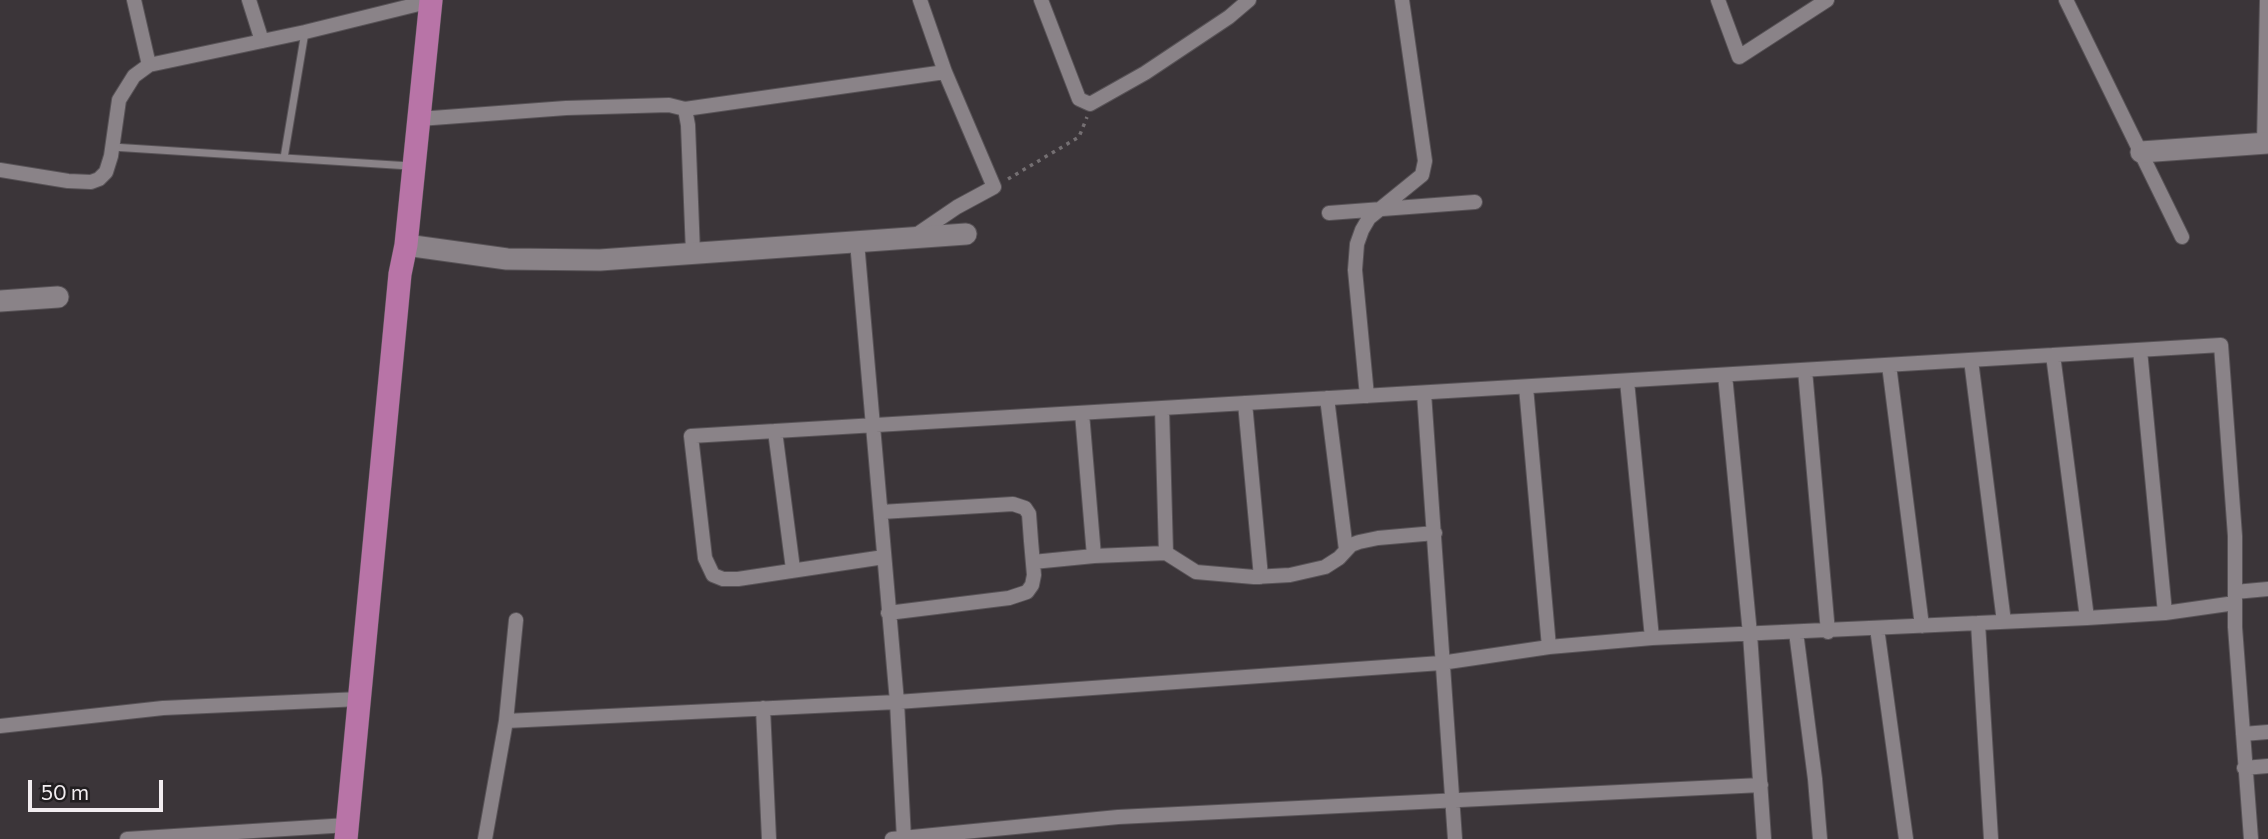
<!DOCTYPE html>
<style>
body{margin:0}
#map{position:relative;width:2268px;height:839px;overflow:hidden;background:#3b3539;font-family:Commissioner,sans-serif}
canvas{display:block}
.scale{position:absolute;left:28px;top:780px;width:135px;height:32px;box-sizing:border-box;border:4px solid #f2edf0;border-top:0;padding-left:9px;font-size:21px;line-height:24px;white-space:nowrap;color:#f2edf0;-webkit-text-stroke:5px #211e20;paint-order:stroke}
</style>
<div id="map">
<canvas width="2268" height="839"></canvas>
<div class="scale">50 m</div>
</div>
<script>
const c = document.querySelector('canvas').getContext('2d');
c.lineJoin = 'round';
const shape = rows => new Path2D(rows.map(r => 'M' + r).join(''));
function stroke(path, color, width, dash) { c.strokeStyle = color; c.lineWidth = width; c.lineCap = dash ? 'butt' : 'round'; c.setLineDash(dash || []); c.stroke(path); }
const path = shape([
 [1008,179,1079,137,1087,117]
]);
const lane = shape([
 [112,147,410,166],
 [284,158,305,32]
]);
const street = shape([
 [134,0,149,65,305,32,431,1],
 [249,0,262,41],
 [1041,0,1079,99,1090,104,1145,73,1229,17,1249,0],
 [1718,0,1739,57,1827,0],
 [2066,0,2182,237],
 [685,109,945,72],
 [419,119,566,108,669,105,685,109,688,125,693,253],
 [2264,144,2267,0],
 [0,170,68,181,91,182,99,179,106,172,111,156,119,100,134,76,149,65],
 [1329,213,1475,202],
 [913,237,957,207,994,187,945,72,920,0],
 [857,242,897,702,904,839],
 [2140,350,2165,613],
 [2053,355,2087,618],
 [1971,360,2004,622],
 [1889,365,1922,626],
 [1805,370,1828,632],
 [1725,375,1750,634,1764,839],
 [1627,381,1652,638],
 [1526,387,1549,647],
 [1424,393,1455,839],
 [1367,396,1355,270,1357,244,1362,230,1369,218,1422,175,1425,161,1402,0],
 [1327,398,1346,550],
 [1245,403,1261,577],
 [1082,413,1094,556],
 [775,431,793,569],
 [881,512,1013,504,1025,508,1029,514,1031,541,1034,575,1032,585,1027,592,1009,598,888,613],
 [1166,553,1196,572,1254,577,1290,575,1325,567,1339,558,1351,545,1359,542,1378,538,1435,533],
 [884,557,738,579,723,579,713,575,705,558,691,436,2221,345,2235,536,2235,627,2251,839],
 [1033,562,1094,556,1166,553,1162,408],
 [2235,592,2268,589],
 [1978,623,1991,839],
 [1877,628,1906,839],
 [1796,632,1815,779,1820,839],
 [763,708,769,839],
 [506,721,897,702,1441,663,1549,647,1652,638,2087,618,2165,613,2235,603],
 [0,726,163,708,360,699],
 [2243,734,2268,732],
 [2244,768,2268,766],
 [127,839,348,825],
 [485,839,506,721,516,620],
 [892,839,1118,817,1761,785]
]);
const secondary = shape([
 [2141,152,2268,143],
 [406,245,507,259,600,260,966,234],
 [0,301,58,297]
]);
const primary = shape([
 [346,839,400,274,406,245,431,0]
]);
stroke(lane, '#585357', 9);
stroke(street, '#585357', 16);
stroke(secondary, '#585357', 23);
stroke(primary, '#585357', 24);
stroke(path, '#746f72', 3.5, [3.5, 5]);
stroke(lane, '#8a8388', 7);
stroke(street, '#8a8388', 14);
stroke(secondary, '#8a8388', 21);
stroke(primary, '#b874a7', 23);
</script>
